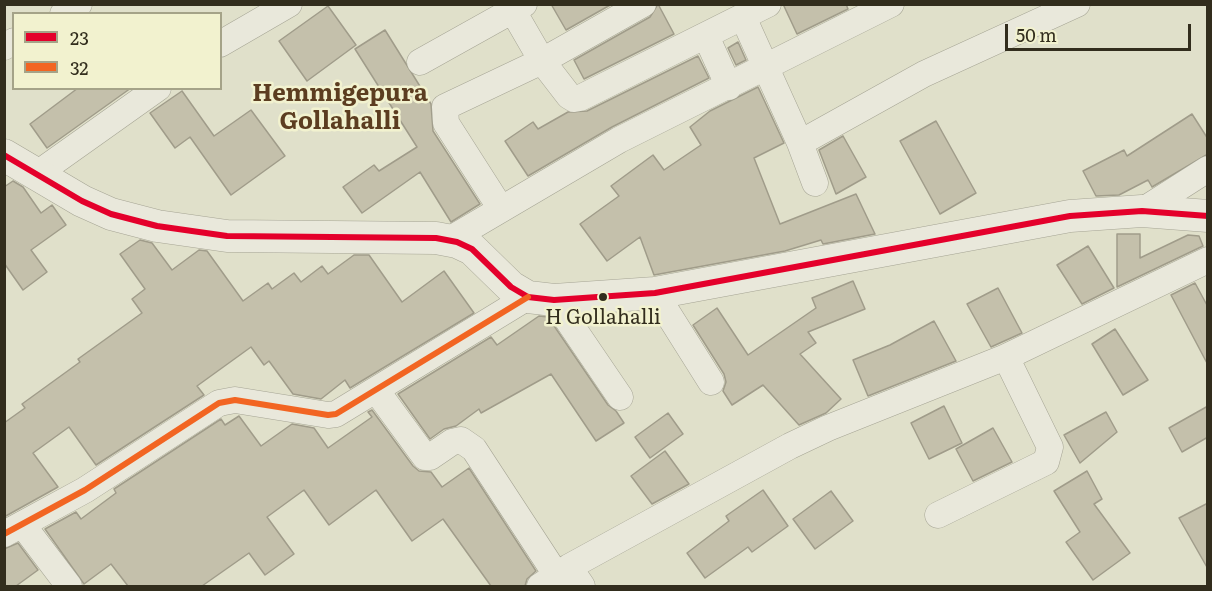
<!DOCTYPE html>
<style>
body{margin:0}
#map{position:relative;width:1212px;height:591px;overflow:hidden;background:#e0e0ca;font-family:Literata,serif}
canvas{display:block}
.frame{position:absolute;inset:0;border:6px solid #322d1d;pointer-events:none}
.legend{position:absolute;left:12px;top:12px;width:210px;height:78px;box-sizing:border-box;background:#f2f2cf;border:2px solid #a5a388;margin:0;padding:8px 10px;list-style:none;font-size:18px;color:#322d1d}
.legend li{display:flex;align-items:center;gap:12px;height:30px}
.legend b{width:30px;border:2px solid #a5a388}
.scale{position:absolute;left:1005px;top:24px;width:186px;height:27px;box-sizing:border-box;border:3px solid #322d1d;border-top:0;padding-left:8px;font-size:18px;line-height:21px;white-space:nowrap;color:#322d1d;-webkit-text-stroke:4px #f2f2cf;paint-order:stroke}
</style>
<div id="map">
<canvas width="1212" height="591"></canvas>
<div class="frame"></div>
<ul class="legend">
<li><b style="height:8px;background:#e4002b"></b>23</li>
<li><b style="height:8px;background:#f26522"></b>32</li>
</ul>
<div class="scale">50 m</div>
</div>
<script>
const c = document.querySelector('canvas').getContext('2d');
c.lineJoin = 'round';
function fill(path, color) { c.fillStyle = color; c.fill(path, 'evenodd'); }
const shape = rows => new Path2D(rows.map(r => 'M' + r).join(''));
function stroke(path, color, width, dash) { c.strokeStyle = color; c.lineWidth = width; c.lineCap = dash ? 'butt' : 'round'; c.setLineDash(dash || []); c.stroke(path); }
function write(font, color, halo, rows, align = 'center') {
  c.font = font + ' Literata,serif'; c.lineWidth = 5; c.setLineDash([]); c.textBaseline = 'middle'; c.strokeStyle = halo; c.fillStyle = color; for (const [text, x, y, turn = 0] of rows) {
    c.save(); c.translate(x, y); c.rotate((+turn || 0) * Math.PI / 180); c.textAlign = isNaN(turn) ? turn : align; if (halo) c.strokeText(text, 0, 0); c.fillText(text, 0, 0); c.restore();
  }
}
const building = shape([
 [551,4,612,4,566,30,551,4],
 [658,4,674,34,584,79,574,60,650,17,658,4],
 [783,4,846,4,848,9,797,34,783,4],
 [328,6,356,45,307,81,279,41,328,6],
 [385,30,431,104,433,131,480,204,451,222,420,172,362,213,343,187,374,165,379,171,417,147,355,49,385,30],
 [738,42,746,60,736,65,728,48,738,42],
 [698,56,709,78,612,127,528,176,505,141,533,122,538,129,568,112,587,111,698,56],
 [758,87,784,143,754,158,780,224,856,194,875,234,823,244,821,240,785,251,654,275,640,237,607,261,580,224,619,196,611,186,653,155,664,170,701,145,690,127,710,111,758,87],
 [78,88,131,88,47,148,30,124,78,88],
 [182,91,214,136,251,110,285,156,231,195,190,137,175,148,150,113,182,91],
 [1192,114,1208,139,1208,154,1152,187,1148,180,1119,195,1096,196,1083,171,1124,150,1127,156,1192,114],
 [936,121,976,193,940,214,900,141,936,121],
 [843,136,866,177,836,194,819,150,843,136],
 [13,181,23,187,41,213,52,205,66,225,31,250,47,272,23,290,4,263,4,187,13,181],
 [1117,234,1140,234,1140,258,1188,235,1199,236,1203,246,1117,287,1117,234],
 [140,240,152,243,172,270,199,250,207,251,243,301,268,283,272,289,294,273,301,282,322,266,328,274,354,255,369,255,402,302,444,271,474,313,350,388,345,380,321,399,293,394,269,361,264,365,251,347,197,386,204,395,96,465,69,427,33,453,58,487,4,517,4,423,25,408,22,404,80,362,78,359,142,313,132,299,145,289,120,254,140,240],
 [1088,246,1114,288,1082,304,1057,265,1088,246],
 [853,281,865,309,808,332,816,343,800,354,841,399,826,413,799,425,763,385,732,405,723,391,726,382,724,374,693,325,717,308,748,355,816,308,812,298,853,281],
 [1195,283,1208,307,1208,365,1171,295,1195,283],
 [998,288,1022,333,991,347,967,304,998,288],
 [539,316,548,317,608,405,616,411,624,423,596,441,551,374,481,413,479,409,456,426,444,429,430,439,398,394,491,337,497,345,539,316],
 [934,321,956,361,868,396,853,360,890,345,934,321],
 [1115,329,1148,380,1123,395,1092,344,1115,329],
 [944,406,962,443,929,459,911,423,944,406],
 [1208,406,1208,437,1182,452,1169,428,1208,406],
 [372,410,413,466,419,471,431,472,442,487,469,468,536,571,527,579,525,586,491,586,443,519,412,541,376,490,329,525,304,490,267,517,294,554,265,575,249,553,202,586,128,586,111,564,84,584,45,529,76,512,81,519,116,493,114,489,221,419,225,425,239,416,261,446,292,424,314,428,328,448,372,417,368,412,372,410],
 [1106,412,1117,432,1080,463,1064,435,1106,412],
 [668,413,683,434,650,458,635,437,668,413],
 [993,428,1012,462,973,481,956,449,993,428],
 [665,451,689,484,652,504,631,476,665,451],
 [1087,471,1102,499,1094,504,1130,553,1093,580,1066,542,1080,532,1054,491,1087,471],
 [763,490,788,526,752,552,748,547,705,578,687,553,729,521,726,516,763,490],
 [831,491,853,521,815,549,793,519,831,491],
 [1208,503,1208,569,1179,518,1208,503],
 [18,543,38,570,16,586,4,586,4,549,18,543]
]);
const minor = shape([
 [509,4,542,61,569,96,574,99,580,98,768,4],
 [63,14,79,4],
 [743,17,800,143,815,183],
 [706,36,729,87],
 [220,44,289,4],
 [4,47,14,41],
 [420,62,524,4],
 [800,143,924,74,1077,4],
 [37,174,158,88],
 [501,209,446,123,445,107,542,61,643,4],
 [1142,211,1208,169],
 [449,240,619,140,891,4],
 [655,293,711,382],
 [554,300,620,397],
 [376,390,425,457,430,457,452,442,461,440,474,449,557,576],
 [938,515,1046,462,1050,447,1006,357],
 [22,524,69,586],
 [4,534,85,490,219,403,235,400,328,415,336,414,528,297],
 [569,567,582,586],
 [540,586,569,567,790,446,828,428,1006,357,1208,260]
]);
const tertiary = shape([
 [4,155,82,201,111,214,157,226,227,236,436,238,457,242,472,249,511,287,528,297,554,300,655,293,1070,216,1142,211,1208,216]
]);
const bus1 = shape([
 [4,155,82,201,111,214,157,226,227,236,436,238,457,242,472,249,511,287,528,297,554,300,655,293,1070,216,1142,211,1208,216]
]);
const bus2 = shape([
 [4,534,85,490,219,403,235,400,328,415,336,414,528,297]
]);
const markers = [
 [603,297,5,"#322d1d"]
];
const busNames = [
 ["H Gollahalli",603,318]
];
const quarterNames = [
 ["Hemmigepura",340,94],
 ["Gollahalli",340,122]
];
fill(building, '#c4c0ab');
stroke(building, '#a09c8a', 1.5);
stroke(minor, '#a5a494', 27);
stroke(tertiary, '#a5a494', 33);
stroke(minor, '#e9e8db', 26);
stroke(tertiary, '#e9e8db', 32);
stroke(bus1, '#e4002b', 6);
stroke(bus2, '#f26522', 6);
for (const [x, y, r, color] of markers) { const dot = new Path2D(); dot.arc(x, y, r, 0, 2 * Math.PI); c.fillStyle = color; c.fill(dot); stroke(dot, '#f2f2cf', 2); }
write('20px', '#322d1d', '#f2f2cf', busNames);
write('bold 24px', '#5c3d20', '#f2f2cf', quarterNames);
</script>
